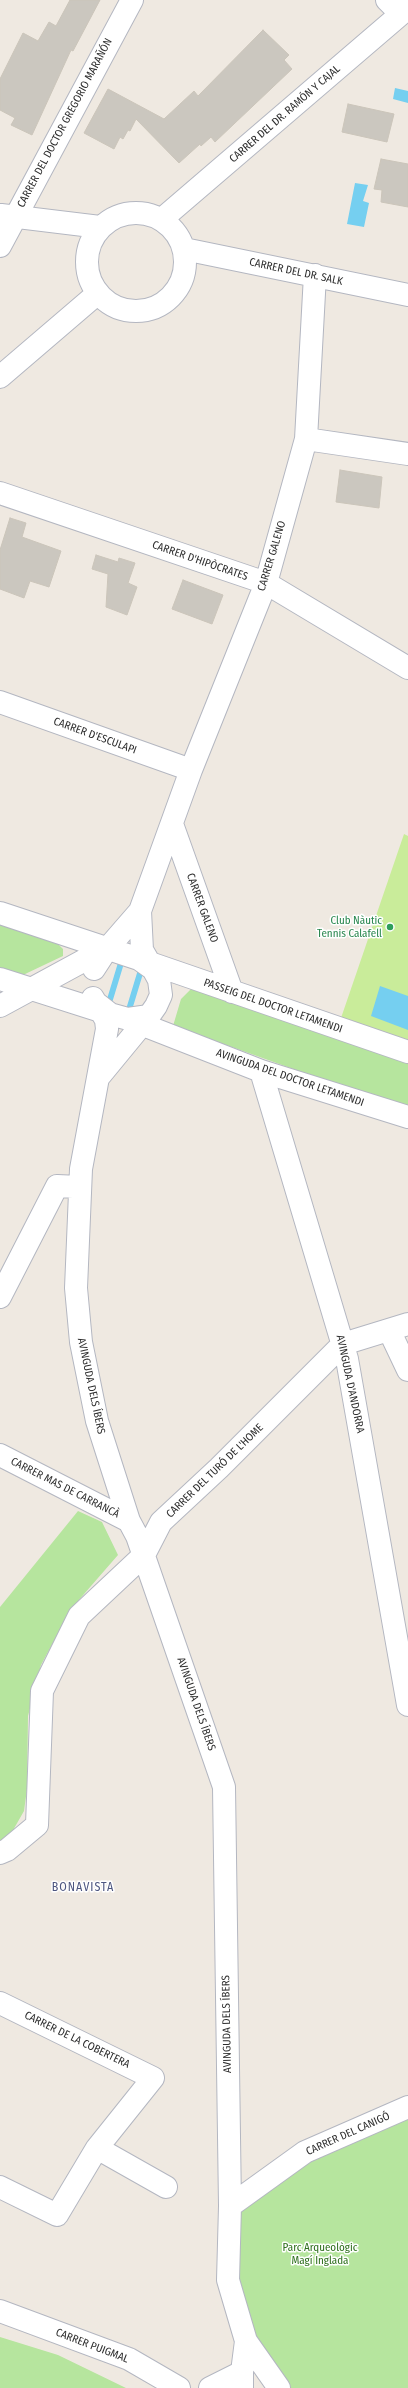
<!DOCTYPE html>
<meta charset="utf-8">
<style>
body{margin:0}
canvas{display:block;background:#efe9e1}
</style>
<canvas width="408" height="2388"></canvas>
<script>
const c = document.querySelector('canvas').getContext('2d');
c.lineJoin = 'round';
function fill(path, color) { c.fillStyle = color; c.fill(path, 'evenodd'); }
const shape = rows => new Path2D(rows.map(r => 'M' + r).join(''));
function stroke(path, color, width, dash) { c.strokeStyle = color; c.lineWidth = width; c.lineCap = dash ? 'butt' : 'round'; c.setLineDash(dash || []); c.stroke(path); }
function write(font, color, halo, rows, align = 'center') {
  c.font = font + ' "Fira Sans Condensed",sans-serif'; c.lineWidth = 3; c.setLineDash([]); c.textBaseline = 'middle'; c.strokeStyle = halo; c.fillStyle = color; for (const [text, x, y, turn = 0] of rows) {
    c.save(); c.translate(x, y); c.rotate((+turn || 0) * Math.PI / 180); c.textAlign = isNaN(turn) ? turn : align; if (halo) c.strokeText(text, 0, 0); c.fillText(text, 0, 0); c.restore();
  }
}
const green = shape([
 [0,922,58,944,63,949,63,956,23,975,0,968],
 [191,989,408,1062,408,1110,173,1026,181,999],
 [78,1511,102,1522,118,1555,71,1609,41,1665,28,1716,27,1789,24,1811,12,1832,0,1842,0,1607],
 [408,2116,408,2388,291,2388,257,2340,229,2256,244,2197,333,2140],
 [0,2337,58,2355,126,2388,0,2388]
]);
const pitch = shape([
 [404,834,408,836,408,1042,341,1018]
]);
const water = shape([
 [395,88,408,91,408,103,393,99],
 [355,183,368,185,363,201,369,203,364,227,347,224],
 [380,986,408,996,408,1030,371,1016]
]);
const stream = shape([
 [108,1006,121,963],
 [128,1013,141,970]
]);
const building = shape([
 [70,0,100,0,73,51,71,50,32,135,11,125,15,118,0,110,0,79,23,33,38,41,49,22,56,26,70,0],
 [263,30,289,55,284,60,292,69,215,142,211,137,201,146,200,144,179,163,136,119,130,131,128,130,123,139,120,137,114,149,84,133,108,89,164,119,194,91,198,96,263,30],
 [348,104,394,114,387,142,342,132,348,104],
 [381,159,408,164,408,207,381,202,382,190,374,189,381,159],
 [340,470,382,477,379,508,336,502,340,470],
 [10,518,26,523,22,537,61,551,49,587,30,581,24,598,0,589,0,550,10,518],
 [96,555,118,562,119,558,135,563,128,583,137,587,127,615,106,607,108,574,92,569,96,555],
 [183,580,223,595,212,624,172,609,183,580]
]);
const minor = shape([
 [387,0,401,14],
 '87 262a49 49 0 1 1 98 0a49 49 0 1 1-98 0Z',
 [1,215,100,227],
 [162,219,408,8],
 [0,246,132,0],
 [184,249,408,295],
 [0,377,98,293],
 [306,439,408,454],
 [0,493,266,583,408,668],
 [0,702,191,770],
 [172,824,232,992],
 [140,911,142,950,153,969],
 [0,913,139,959,153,969,159,980,161,995,156,1006,149,1016,128,1019,110,1014,96,1003],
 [144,961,408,1052],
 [94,969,107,949,140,911,191,770,266,583,306,439,315,275],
 [0,979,107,1013],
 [93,998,106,1020,107,1029,81,1169,76,1288,81,1342,97,1421,129,1521,137,1536,224,1787,230,2206,228,2280,246,2341,279,2388],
 [0,1006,105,949],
 [128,1019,261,1071,408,1117],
 [261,1071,347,1359,408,1705],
 [98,1078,149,1016],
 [0,1297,57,1186,79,1187],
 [389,1330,408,1370],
 [0,1455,129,1521],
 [0,1853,7,1850,37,1825,42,1691,79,1616,144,1555,161,1522,219,1468,343,1344,408,1324],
 [0,2003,153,2078,97,2148,57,2215,0,2187],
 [97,2148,166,2187],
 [230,2206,305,2152,408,2107],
 [0,2311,129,2359,179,2388],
 [210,2388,242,2372],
 [242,2388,242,2372,246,2341]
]);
const markers = [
 [390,927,4,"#2e9e5b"]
];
const streetNames = [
 ["CARRER DEL DR. RAMÓN Y CAJAL",285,114,-41],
 ["CARRER DEL DOCTOR GREGORIO MARAÑÓN",65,123,-62],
 ["CARRER DEL DR. SALK",296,272,12],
 ["CARRER GALENO",272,556,-73],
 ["CARRER D'HIPÒCRATES",200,561,19],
 ["CARRER D'ESCULAPI",95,736,20],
 ["CARRER GALENO",202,908,70],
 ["PASSEIG DEL DOCTOR LETAMENDI",273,1006,19],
 ["AVINGUDA DEL DOCTOR LETAMENDI",290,1078,19],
 ["AVINGUDA D'ANDORRA",350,1384,78],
 ["AVINGUDA DELS ÍBERS",91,1386,78],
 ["CARRER DEL TURÓ DE L'HOME",215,1471,-44],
 ["CARRER MAS DE CARRANCÀ",65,1488,27],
 ["AVINGUDA DELS ÍBERS",196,1704,71],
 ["AVINGUDA DELS ÍBERS",227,2024,-91],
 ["CARRER DE LA COBERTERA",77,2040,26],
 ["CARRER DEL CANIGÓ",348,2134,-24],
 ["CARRER PUIGMAL",92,2346,21]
];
const leisureNames = [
 ["Club Nàutic",382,921],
 ["Tennis Calafell",382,934]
];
const parkNames = [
 ["Parc Arqueològic",320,2248],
 ["Magí Inglada",320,2261]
];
const neighbourhoodNames = [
 ["BONAVISTA",83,1888]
];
fill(green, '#b6e59e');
fill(pitch, '#c9ec9a');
fill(water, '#75cff0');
stroke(stream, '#75cff0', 6);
fill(building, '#cbc7bf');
stroke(building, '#cbc5ba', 1);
stroke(minor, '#b4b7c1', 24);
stroke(minor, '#fff', 22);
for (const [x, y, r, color] of markers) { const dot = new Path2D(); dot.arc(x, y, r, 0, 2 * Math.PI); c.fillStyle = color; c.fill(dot); stroke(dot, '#fff', 1.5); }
write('11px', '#2e2e2e', '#fff', streetNames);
write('11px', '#27864d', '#fff', leisureNames, 'right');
write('11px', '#2c6e1b', '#fff', parkNames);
c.letterSpacing = '1px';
write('12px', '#4d5680', '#fff', neighbourhoodNames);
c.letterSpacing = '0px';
</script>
